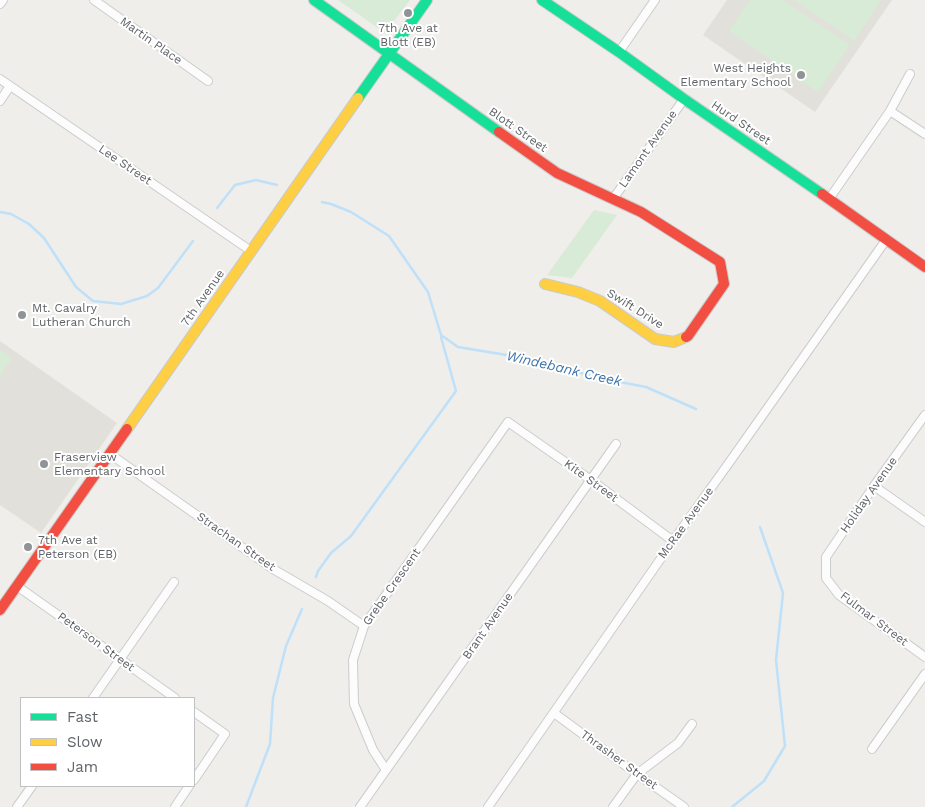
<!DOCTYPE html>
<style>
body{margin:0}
#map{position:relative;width:925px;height:807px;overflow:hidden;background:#efeeea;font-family:"Work Sans",sans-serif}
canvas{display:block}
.legend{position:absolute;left:20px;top:697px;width:175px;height:90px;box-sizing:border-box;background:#fff;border:1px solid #bfc1c3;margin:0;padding:6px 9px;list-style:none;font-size:15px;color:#5f6368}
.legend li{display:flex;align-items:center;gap:10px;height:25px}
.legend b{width:25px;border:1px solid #bfc1c3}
</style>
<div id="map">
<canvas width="925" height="807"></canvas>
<ul class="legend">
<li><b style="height:6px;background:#16e098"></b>Fast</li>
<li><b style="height:6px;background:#ffcf43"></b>Slow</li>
<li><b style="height:6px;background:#f24e42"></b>Jam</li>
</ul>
</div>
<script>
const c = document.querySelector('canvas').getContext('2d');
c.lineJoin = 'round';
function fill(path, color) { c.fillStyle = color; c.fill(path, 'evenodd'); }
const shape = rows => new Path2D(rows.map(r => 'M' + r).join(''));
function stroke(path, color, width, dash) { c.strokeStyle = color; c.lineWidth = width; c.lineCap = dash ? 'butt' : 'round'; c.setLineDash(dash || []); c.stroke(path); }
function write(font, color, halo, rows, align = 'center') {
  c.font = font + ' "Work Sans",sans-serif'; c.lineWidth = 4; c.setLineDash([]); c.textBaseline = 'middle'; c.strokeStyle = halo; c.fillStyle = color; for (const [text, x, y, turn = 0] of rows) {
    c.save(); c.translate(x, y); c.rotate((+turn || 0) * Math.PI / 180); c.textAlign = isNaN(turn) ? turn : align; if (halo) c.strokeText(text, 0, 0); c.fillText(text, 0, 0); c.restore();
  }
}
const education = shape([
 [727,0,892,0,815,112,703,35],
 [0,341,117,423,41,533,0,505]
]);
const green = shape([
 [338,0,410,0,385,33],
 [750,0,783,0,850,45,818,92,729,31],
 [794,0,881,0,854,41],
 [594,210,617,215,572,278,547,275],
 [0,350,12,358,0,376]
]);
const stream = shape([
 [322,202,331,204,351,212,389,236,428,292,441,335,458,347,543,361,594,377,646,387,696,409],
 [217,208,235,185,256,180,277,185],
 [0,212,11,214,29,224,44,238,76,287,93,301,121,304,147,296,158,288,193,241],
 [316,577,318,571,331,553,351,536,456,391,441,337],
 [246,807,270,744,273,698,286,646,302,609],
 [732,807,764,781,785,746,776,660,783,593,760,527]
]);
const street = shape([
 [94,0,208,81],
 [0,4,3,0],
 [619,52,655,0],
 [0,79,251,251],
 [0,101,10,86],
 [890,111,925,134],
 [613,199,684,99],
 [829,199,890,111,910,74],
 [925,415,874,486,826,557,826,578,839,595,925,657],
 [110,454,273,569,328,601,364,626],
 [874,486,925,522],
 [17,586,175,698],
 [93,698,174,582],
 [194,712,225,734,194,780],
 [554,713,637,774,684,807],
 [872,749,925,674],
 [386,770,373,750,354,704,353,660,364,626,508,422,591,480,673,541],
 [17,807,32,786],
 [175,807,189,786],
 [360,807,616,444],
 [488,807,673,541,731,460,886,240],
 [613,807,637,774,678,743,692,724]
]);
const fast = shape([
 [314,0,499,132],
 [542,0,619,52,684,99,822,194],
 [358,98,427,0]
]);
const slow = shape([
 [545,284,578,292,600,301,655,339,674,342,686,337],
 [127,429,358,98]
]);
const jam = shape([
 [499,132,557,173,641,212,720,262,724,284,688,336,686,337],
 [822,194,925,267],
 [0,610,127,429]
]);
const markers = [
 [408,13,5,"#919496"],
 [801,75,5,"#919496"],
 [22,315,5,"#919496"],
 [44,464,5,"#919496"],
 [28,547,5,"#919496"]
];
const poiNames = [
 ["7th Ave at",408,28,"center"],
 ["Blott (EB)",408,42,"center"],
 ["West Heights",791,68,"right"],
 ["Elementary School",791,82,"right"],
 ["Mt. Cavalry",32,308],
 ["Lutheran Church",32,322],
 ["Fraserview",54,457],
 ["Elementary School",54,471],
 ["7th Ave at",38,540],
 ["Peterson (EB)",38,554]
];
const streetNames = [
 ["Martin Place",151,41,35],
 ["Hurd Street",741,123,34],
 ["Blott Street",518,130,35],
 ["Lamont Avenue",648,149,-55],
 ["Lee Street",125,165,34],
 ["7th Avenue",203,298,-55],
 ["Swift Drive",635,309,32],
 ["Kite Street",591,481,36],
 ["Holiday Avenue",869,495,-55],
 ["McRae Avenue",686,523,-54],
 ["Strachan Street",236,542,35],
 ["Grebe Crescent",392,587,-55],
 ["Fulmar Street",874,619,37],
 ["Brant Avenue",488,626,-55],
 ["Peterson Street",96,642,36],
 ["Thrasher Street",619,760,36]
];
const waterNames = [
 ["Windebank Creek",564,369,13]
];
fill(education, '#e2e0da');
fill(green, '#d8ebd6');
stroke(stream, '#bfe0f9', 2.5);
stroke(street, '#cbcccc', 10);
stroke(fast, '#cacacb', 12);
stroke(slow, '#cacacb', 12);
stroke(jam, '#cacacb', 12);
stroke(street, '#fdfcfc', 8);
stroke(fast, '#16e098', 10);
stroke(slow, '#ffcf43', 10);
stroke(jam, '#f24e42', 10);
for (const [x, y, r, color] of markers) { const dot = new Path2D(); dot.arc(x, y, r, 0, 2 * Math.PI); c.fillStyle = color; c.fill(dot); stroke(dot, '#fff', 2); }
write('12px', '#5f6368', '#fff', poiNames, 'left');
write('12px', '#5f6368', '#fff', streetNames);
write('italic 14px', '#4174aa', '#fff', waterNames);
</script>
